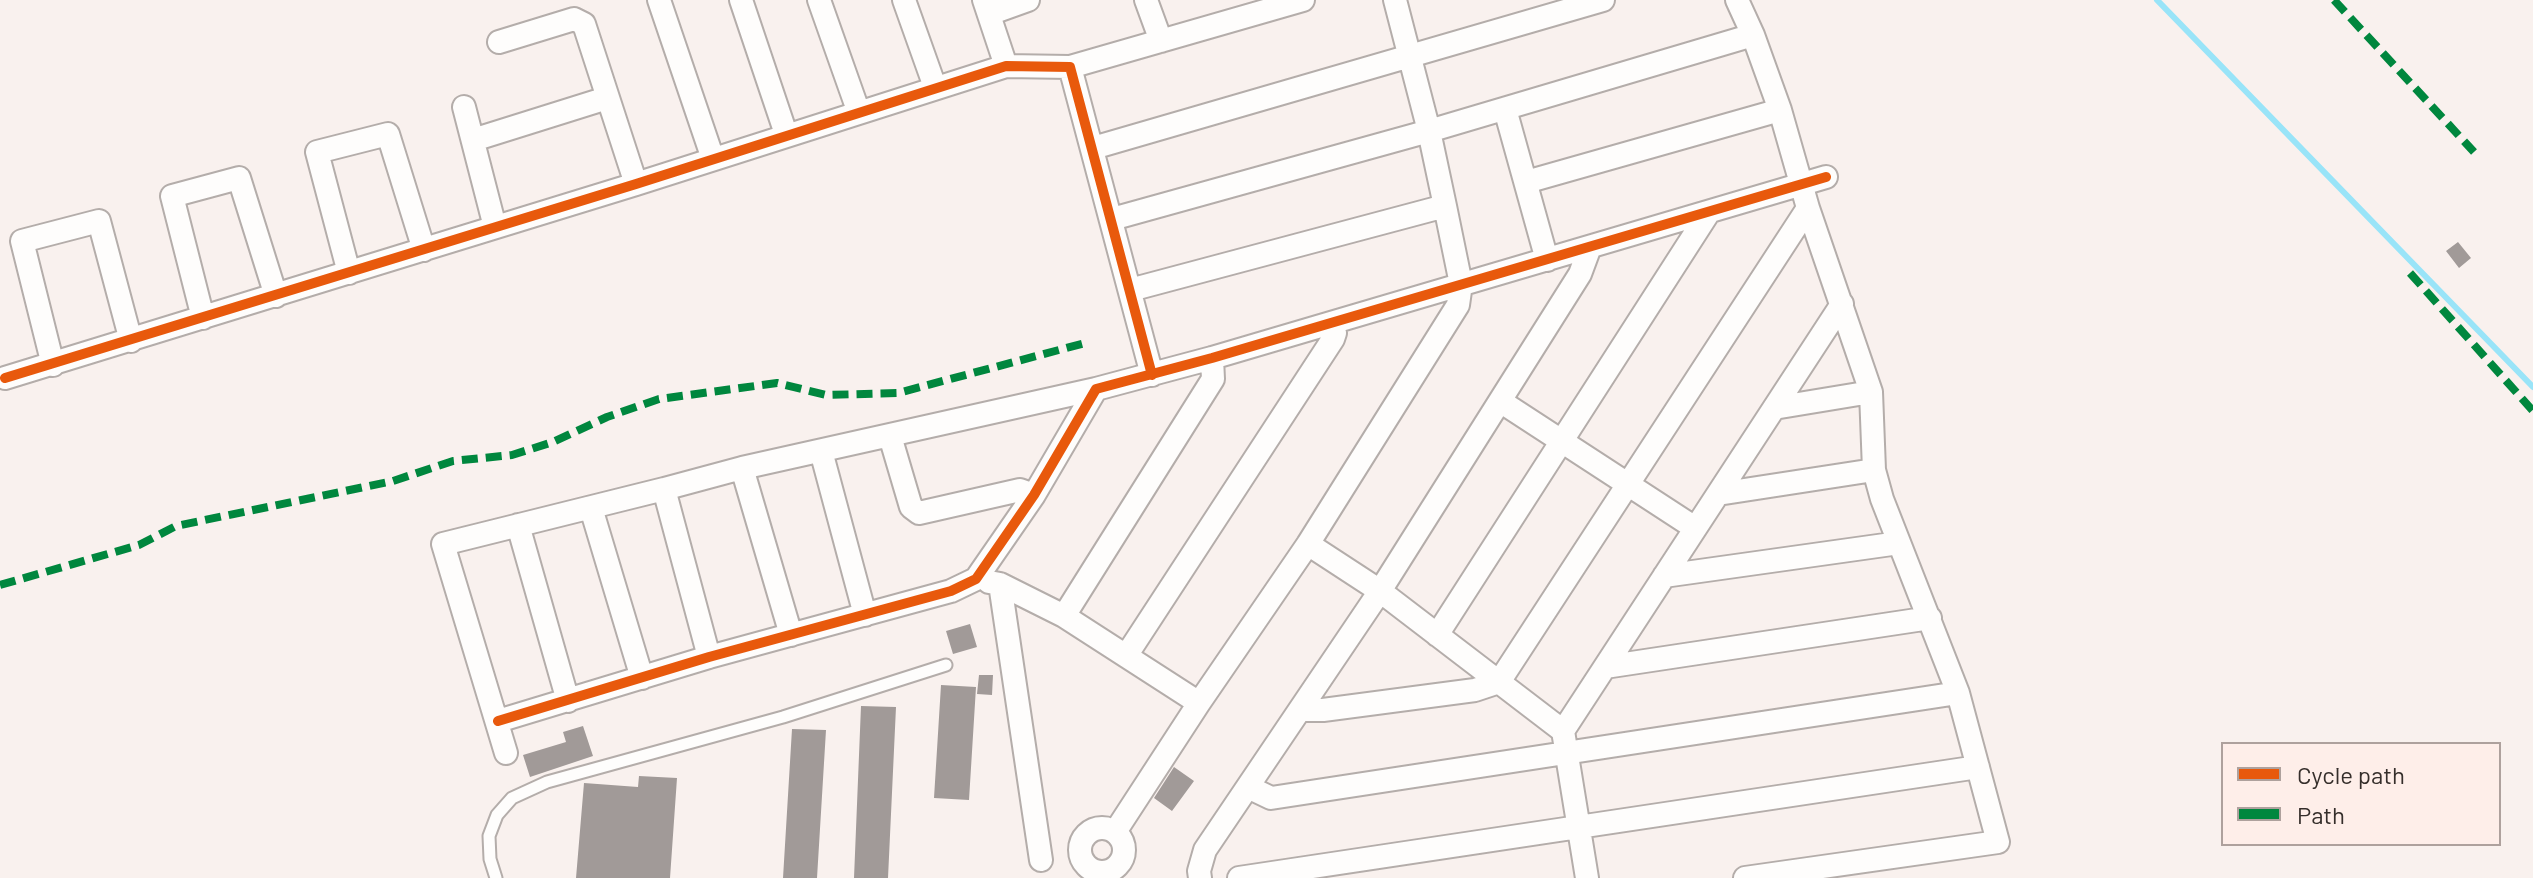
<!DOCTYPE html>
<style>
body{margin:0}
#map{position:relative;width:2533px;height:878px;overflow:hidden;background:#f9f1ee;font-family:Barlow,sans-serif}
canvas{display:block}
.legend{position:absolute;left:2221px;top:742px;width:280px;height:104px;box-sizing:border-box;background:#feeee9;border:2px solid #aea19d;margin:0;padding:10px 14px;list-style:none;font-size:24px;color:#352e2b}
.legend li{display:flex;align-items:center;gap:16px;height:40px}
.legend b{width:40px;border:2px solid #aea19d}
</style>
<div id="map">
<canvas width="2533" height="878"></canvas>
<ul class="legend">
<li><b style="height:10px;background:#e8590c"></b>Cycle path</li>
<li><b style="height:10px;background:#00873e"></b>Path</li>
</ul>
</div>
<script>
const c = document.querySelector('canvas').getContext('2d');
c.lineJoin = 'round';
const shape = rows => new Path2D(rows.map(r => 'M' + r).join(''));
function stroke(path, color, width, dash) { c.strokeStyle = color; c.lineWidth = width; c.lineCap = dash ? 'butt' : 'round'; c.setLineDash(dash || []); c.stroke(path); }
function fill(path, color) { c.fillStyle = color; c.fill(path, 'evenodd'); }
const stream = shape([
 [2157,0,2533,387]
]);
const building = shape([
 [2458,242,2471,258,2459,268,2446,251],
 [970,624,977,647,953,654,946,631],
 [979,675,993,675,992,695,977,694],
 [941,685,976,687,969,800,934,798],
 [861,706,896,707,888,878,854,878],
 [583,726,593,756,530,777,523,755,566,742,563,732],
 [792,729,826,730,817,878,783,878],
 [1174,767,1194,781,1172,811,1154,798],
 [639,776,677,778,670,878,576,878,584,783,638,787]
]);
const lane = shape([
 [496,878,490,859,489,836,497,815,512,798,547,782,783,717,946,665]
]);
const street = shape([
 [659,0,713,159],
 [741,0,786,134],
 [819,0,859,113],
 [904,0,935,87],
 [984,0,1006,66],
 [1146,0,1161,41],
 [1737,0,1753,35,1780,110,1808,208,1871,392,1874,470,1882,499,1958,693,1998,842,1745,878],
 [989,14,1028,0],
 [499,42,574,19,584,24,636,184],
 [1070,67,1303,0],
 [464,107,495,227],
 [1505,109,1547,260],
 [473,140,607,98],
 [1093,148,1603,0],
 [1526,182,1780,110],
 [1112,219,1429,131,1753,35],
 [349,273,317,152,388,134,424,250],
 [1130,290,1445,206],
 [203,318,172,196,239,178,276,296],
 [53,365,22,241,99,221,131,341],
 [5,378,636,184,1006,66,1070,67,1152,375],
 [1500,401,1695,528],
 [1774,408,1871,392],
 [890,436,911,507,919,513,1020,490,1034,495],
 [821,451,865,615],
 [742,468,791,635],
 [1718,494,1874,470],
 [591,508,642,678],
 [518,525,568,701],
 [1308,544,1380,591,1563,731,1587,878],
 [1664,576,1899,543],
 [989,582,1000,584,1064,616,1199,703],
 [1000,584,1041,860],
 [1064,616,1213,379,1212,358],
 [1437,635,1709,212],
 [1126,656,1333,339,1335,333,1332,323],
 [709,657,664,489,742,468,1096,389],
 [1605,667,1930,618],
 [1300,710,1323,710,1475,690,1499,682,1808,208],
 [498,721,709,657,951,591,976,579,1034,495,1096,389,1212,358,1826,177],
 [1563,731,1842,304],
 [506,753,443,544,664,489],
 [1248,787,1271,798,1958,693],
 '1080 850a22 22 0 1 1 44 0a22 22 0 1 1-44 0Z',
 [1115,832,1199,703,1308,544,1458,305,1461,284,1445,206,1429,131,1395,0],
 [1200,878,1199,871,1205,850,1380,591,1580,274,1590,247],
 [1239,878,1978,767]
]);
const quiet = shape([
 [2334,0,2474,152],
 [2410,273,2533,411],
 [0,585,139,545,176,526,393,481,453,461,512,455,553,442,607,417,659,399,777,383,826,395,898,393,1085,343]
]);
const cycleway = shape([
 [5,378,636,184,1006,66,1070,67,1152,375],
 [498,721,709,657,951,591,976,579,1034,495,1096,389,1212,358,1826,177]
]);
stroke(stream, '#99e4f8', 6);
fill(building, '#a19a98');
stroke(lane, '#b4adaa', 15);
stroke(street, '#b4adaa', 26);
stroke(lane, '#fefdfc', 11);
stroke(street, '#fefdfc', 22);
stroke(quiet, '#00873e', 8, [16, 8]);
stroke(cycleway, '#e8590c', 10);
</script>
